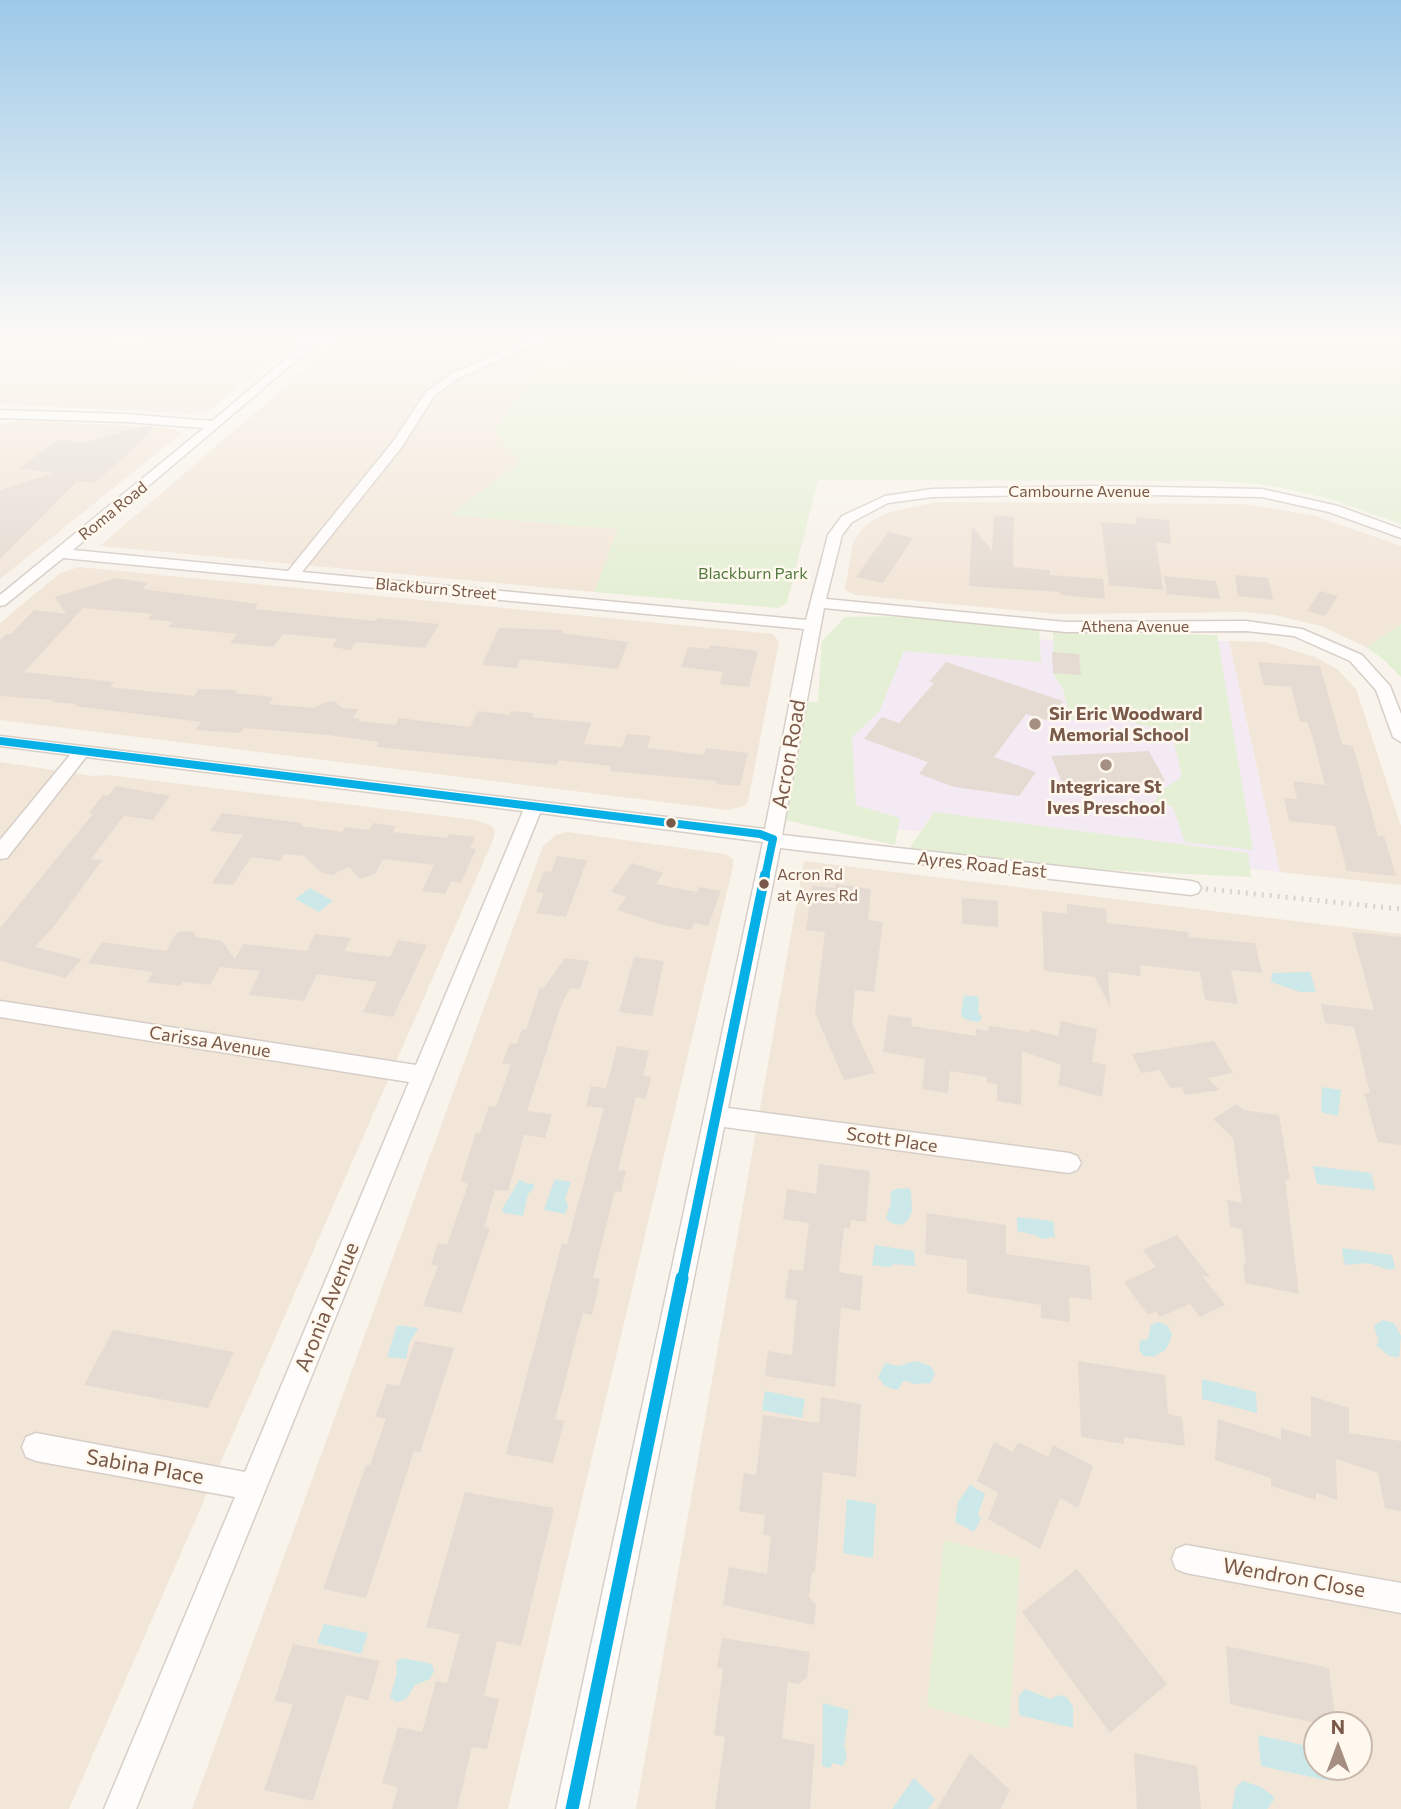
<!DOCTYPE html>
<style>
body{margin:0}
#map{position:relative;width:1401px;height:1809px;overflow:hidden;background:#f8f3eb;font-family:Commissioner,sans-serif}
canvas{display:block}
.north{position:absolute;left:1303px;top:1711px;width:70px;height:70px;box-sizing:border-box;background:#fff8ee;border:2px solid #c9b8ac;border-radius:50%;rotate:0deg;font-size:19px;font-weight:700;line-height:28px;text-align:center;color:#795949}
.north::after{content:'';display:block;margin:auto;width:24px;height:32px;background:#a58f82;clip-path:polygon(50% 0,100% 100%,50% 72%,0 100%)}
</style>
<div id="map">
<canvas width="1401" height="1809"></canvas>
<div class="north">N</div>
</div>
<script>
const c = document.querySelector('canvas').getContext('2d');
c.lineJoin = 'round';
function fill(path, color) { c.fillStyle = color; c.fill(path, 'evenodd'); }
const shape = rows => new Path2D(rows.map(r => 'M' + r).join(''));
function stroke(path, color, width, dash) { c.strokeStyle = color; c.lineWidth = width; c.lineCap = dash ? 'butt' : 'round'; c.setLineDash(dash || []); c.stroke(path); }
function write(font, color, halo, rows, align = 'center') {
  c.font = font + ' Commissioner,sans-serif'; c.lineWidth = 5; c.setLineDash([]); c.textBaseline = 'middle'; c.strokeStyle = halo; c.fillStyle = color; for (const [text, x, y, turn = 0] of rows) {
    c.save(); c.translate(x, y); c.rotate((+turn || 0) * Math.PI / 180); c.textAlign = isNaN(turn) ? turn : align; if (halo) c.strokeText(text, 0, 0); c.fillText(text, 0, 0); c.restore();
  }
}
const residential = shape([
 [0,336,304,336,210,410,193,414,0,404],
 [344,336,785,336,716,372,543,360,521,462,451,515,619,529,594,592,100,546],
 [19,421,119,425,175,429,181,434,0,579,0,424],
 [937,502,1243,504,1312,515,1401,546,1401,624,1366,647,1321,626,1275,615,1243,612,1056,614,856,595,845,590,853,543,861,530,873,520,890,512],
 [79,567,773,634,779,642,748,801,744,806,728,810,0,720,0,623,60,573],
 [1229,641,1265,642,1315,657,1337,669,1356,689,1401,826,1401,885,1280,872],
 [0,762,93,776,108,775,475,820,490,825,495,830,493,840,69,1809,0,1809],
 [567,832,725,854,733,859,733,866,508,1809,192,1809,543,846,556,835],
 [804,861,1401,934,1401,1809,636,1809],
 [1317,1725,1359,1725,1359,1767,1317,1767]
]);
const education = shape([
 [855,622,1061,641,1229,641,1280,872,826,821]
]);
const green = shape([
 [128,336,151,341,106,360,87,354],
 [785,336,1401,336,1401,524,1327,498,1273,486,1221,481,818,480,787,603,778,608,594,592,618,529,450,515,521,462,494,432,544,360,716,372],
 [920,616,1039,630,1041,662,904,651,879,712,852,737,856,805,900,818,895,845,781,819,806,702,818,702,822,641,845,617],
 [1401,624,1401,677,1382,658,1366,647],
 [1053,632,1217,635,1253,850,1185,842,1173,807,1154,802,1161,791,1182,777,1172,733,1119,719,1070,720,1063,689,1054,675],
 [934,812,1248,853,1251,877,1085,869,909,849],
 [944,1540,1020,1559,1009,1729,927,1706]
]);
const water = shape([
 [310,888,333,901,319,912,295,899],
 [1310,972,1316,992,1300,992,1271,982,1272,973],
 [964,995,979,997,978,1012,982,1018,978,1022,964,1019,961,1014],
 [1322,1087,1341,1090,1338,1116,1321,1112],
 [1313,1166,1371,1173,1375,1190,1317,1184],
 [520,1179,525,1183,534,1184,534,1188,528,1194,523,1216,504,1213,502,1209],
 [555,1179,571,1182,565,1198,568,1206,565,1214,544,1210],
 [908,1188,911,1191,912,1212,907,1221,900,1225,891,1223,886,1218,891,1203,890,1194,894,1189],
 [1017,1217,1053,1221,1055,1237,1040,1239,1038,1236,1017,1231],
 [875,1245,914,1251,915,1266,894,1264,889,1267,872,1265],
 [1342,1248,1392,1255,1395,1268,1390,1270,1368,1263,1347,1265,1344,1262],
 [1383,1320,1394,1323,1401,1336,1399,1357,1389,1356,1376,1345,1379,1342,1374,1326],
 [1159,1322,1168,1326,1172,1335,1169,1343,1165,1350,1153,1357,1144,1356,1139,1350,1140,1341,1148,1339,1151,1325],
 [397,1325,418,1328,409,1344,406,1359,387,1357],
 [916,1361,930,1366,935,1373,931,1383,914,1384,907,1381,902,1382,898,1390,886,1387,878,1377,885,1363,898,1366],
 [1202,1379,1256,1392,1257,1413,1202,1399],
 [765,1391,805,1399,802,1418,762,1410],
 [970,1485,985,1494,978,1514,981,1519,974,1532,955,1522,958,1502],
 [847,1499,876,1504,873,1558,843,1553],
 [324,1624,368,1633,361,1654,317,1643],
 [402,1658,432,1664,434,1671,430,1679,415,1685,406,1699,397,1702,390,1698,397,1673,396,1662],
 [1025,1689,1051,1699,1059,1695,1067,1697,1073,1707,1073,1728,1019,1715,1019,1696],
 [823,1703,849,1710,844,1746,847,1756,843,1766,833,1763,830,1768,822,1766],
 [1258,1735,1312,1747,1312,1739,1317,1740,1317,1767,1329,1767,1330,1781,1261,1766],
 [914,1778,935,1799,928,1809,892,1809],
 [1243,1781,1261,1787,1273,1796,1274,1800,1267,1809,1232,1809,1236,1787]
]);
const building = shape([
 [144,426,154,427,129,453,95,483,77,481,0,559,0,490,54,473,19,468,60,439,84,443],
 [994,515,1014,517,1013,567,1050,570,1050,575,1103,579,1105,599,1061,595,1060,592,969,586,972,526,992,551],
 [1135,517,1169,520,1171,544,1156,542,1163,590,1109,585,1101,522,1136,524],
 [888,532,913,538,883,583,856,577],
 [1235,575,1268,578,1273,600,1238,596],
 [1164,576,1216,581,1220,599,1167,594],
 [116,578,148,583,142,589,258,604,255,609,376,621,378,618,439,624,425,648,356,642,351,650,332,647,337,639,283,634,273,647,230,643,237,634,168,627,173,622,148,619,152,614,83,608,24,672,114,682,110,687,194,696,199,689,238,690,235,693,273,697,269,704,313,708,329,701,336,702,342,708,358,709,353,718,360,718,358,721,395,725,399,718,470,727,478,711,510,715,511,711,533,713,532,717,591,723,584,744,622,747,627,734,651,736,647,748,704,755,706,748,748,753,740,786,716,784,717,781,610,771,611,766,559,760,557,765,376,747,379,742,328,735,244,728,240,733,196,730,201,722,75,706,77,704,52,702,54,700,0,696,0,640,6,634,11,634,34,610,66,614,55,597],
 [1320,591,1338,596,1325,616,1307,611],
 [499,628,563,630,562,633,628,642,618,669,520,659,517,668,482,665],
 [710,645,758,651,749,687,720,684,723,672,681,667,688,647,709,649],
 [1052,652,1079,654,1081,675,1053,673],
 [946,662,1063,701,1050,721,1026,714,994,757,1036,772,1019,796,954,787,919,774,928,762,864,739,882,717,899,723,934,683,929,682],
 [1258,662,1320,666,1342,744,1353,746,1378,836,1384,836,1396,876,1347,871,1335,826,1289,821,1284,798,1297,799,1293,781,1325,785,1312,735,1307,722,1300,722,1291,687,1264,685],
 [1149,751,1165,781,1064,787,1051,756],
 [116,786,170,796,153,820,124,816,91,859,102,860,55,925,35,947,82,959,65,978,0,961,0,928,93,814,89,813,103,795,108,796],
 [222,813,302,823,301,826,342,832,345,827,369,830,373,823,396,826,393,832,447,838,449,834,475,837,470,848,476,849,461,883,451,881,445,894,422,891,434,865,383,859,375,874,360,879,349,867,332,875,322,873,304,856,284,854,280,861,251,857,233,885,212,883,243,835,210,831],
 [557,856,587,860,566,917,536,913,544,893,536,892,544,871,551,872],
 [632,863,663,873,656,884,697,892,699,887,721,891,708,926,694,923,691,930,662,925,617,910,626,897,611,892],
 [836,884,871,889,868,920,883,922,874,992,855,990,852,1023,875,1073,844,1080,815,1013,825,932,806,930,812,886,835,888],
 [962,898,998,901,998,927,962,924],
 [1067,904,1106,909,1107,923,1188,932,1189,937,1255,943,1262,973,1231,970,1238,1004,1205,1000,1200,972,1140,965,1141,976,1108,972,1110,1007,1095,977,1044,971,1042,911,1067,914],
 [181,931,193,932,196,937,222,941,235,959,243,944,307,951,315,934,351,938,344,951,390,957,398,940,427,945,393,1017,363,1012,377,982,317,974,304,1001,249,995,260,971,220,967,210,985,183,982,180,986,147,982,153,972,88,963,102,942,166,951,176,934],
 [1352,932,1401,937,1401,1145,1378,1142,1364,1093,1370,1093,1354,1027,1325,1023,1321,1004,1374,1010],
 [634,957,664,961,652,1016,619,1012],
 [565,958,589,961,580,989,570,988,561,1006,527,1111,552,1114,545,1138,524,1135,508,1191,495,1190,484,1227,490,1228,461,1313,423,1306,438,1266,431,1265,438,1243,447,1245,468,1185,461,1180,476,1132,480,1133,489,1106,496,1107,511,1065,502,1063,510,1043,517,1044,522,1029,526,1030,540,987,543,989],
 [888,1015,912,1018,911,1026,976,1036,976,1029,987,1031,990,1026,1030,1032,1030,1029,1058,1036,1061,1021,1097,1029,1092,1062,1106,1065,1102,1097,1058,1085,1061,1065,1022,1051,1021,1105,997,1101,997,1084,987,1083,987,1077,950,1071,948,1093,922,1089,925,1059,883,1052],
 [1214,1041,1233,1073,1207,1078,1220,1090,1185,1095,1181,1087,1170,1088,1160,1070,1141,1073,1132,1054],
 [617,1046,649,1051,643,1076,651,1077,646,1099,636,1097,618,1170,626,1171,621,1192,615,1191,593,1278,600,1279,592,1315,583,1313,555,1419,564,1421,553,1463,506,1454,562,1243,567,1244,604,1108,586,1106,591,1086,606,1088],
 [1237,1104,1243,1110,1279,1115,1290,1180,1285,1179,1299,1294,1245,1283,1243,1264,1246,1265,1242,1229,1230,1227,1227,1200,1242,1203,1233,1138,1213,1119],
 [819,1164,870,1171,866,1222,851,1220,850,1229,844,1228,839,1272,863,1276,860,1311,841,1307,835,1387,765,1376,768,1351,792,1355,797,1300,785,1298,789,1269,803,1271,809,1223,783,1219,787,1189,816,1194],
 [927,1213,1006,1225,1006,1254,1090,1266,1092,1300,1069,1297,1070,1322,1041,1318,1041,1305,967,1293,967,1260,925,1254],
 [1177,1235,1210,1277,1202,1276,1225,1305,1200,1317,1190,1304,1160,1317,1156,1311,1148,1315,1124,1282,1156,1267,1143,1250],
 [113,1330,234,1352,208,1408,84,1385],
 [415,1341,454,1348,420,1452,414,1451,366,1598,323,1589,366,1465,370,1465,386,1419,375,1417,387,1384,399,1386],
 [1078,1361,1165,1375,1168,1414,1182,1417,1185,1446,1124,1437,1124,1444,1081,1437],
 [1311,1396,1349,1408,1349,1433,1401,1441,1401,1511,1385,1508,1378,1473,1336,1459,1337,1500,1316,1493,1316,1500,1271,1486,1271,1478,1215,1460,1218,1419,1281,1439,1281,1428,1311,1437],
 [821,1397,861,1404,856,1477,823,1472,815,1573,812,1572,809,1597,816,1605,814,1625,723,1605,729,1567,767,1574,771,1536,763,1535,765,1515,739,1511,744,1473,756,1475,763,1415,819,1423],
 [994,1442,1013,1452,1018,1442,1048,1457,1053,1445,1093,1466,1078,1508,1060,1498,1040,1549,988,1519,998,1493,977,1481],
 [465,1492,554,1508,521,1646,497,1641,484,1696,499,1699,487,1749,472,1747,457,1809,392,1809,398,1787,382,1783,398,1727,422,1732,436,1681,447,1683,460,1634,426,1627],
 [1077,1569,1167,1684,1110,1733,1022,1612],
 [722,1638,810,1652,807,1677,799,1684,788,1682,782,1738,815,1745,810,1809,715,1809,725,1737,714,1735,723,1669,717,1668],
 [293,1644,380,1661,368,1700,346,1695,313,1801,264,1790,293,1704,274,1701],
 [1226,1646,1329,1668,1336,1725,1324,1725,1230,1704],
 [970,1753,1010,1790,1000,1809,937,1809],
 [1134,1753,1197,1766,1201,1809,1137,1809]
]);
const path = shape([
 [1206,889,1401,909]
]);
const street = shape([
 [313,336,325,336,73,550,288,571,392,443,426,392,451,374,539,336,554,336,459,378,434,396,401,448,302,572,806,620,828,535,842,516,885,496,932,489,1095,486,1262,489,1338,506,1401,529,1401,538,1329,512,1262,497,1095,494,932,497,888,503,852,522,842,535,826,599,1066,622,1246,621,1302,629,1362,655,1390,686,1401,714,1401,742,1393,737,1376,690,1350,661,1294,636,1246,631,1066,632,824,608,782,835,1191,881,1198,883,1201,888,1198,893,1191,895,780,848,728,1108,1069,1153,1077,1156,1081,1163,1077,1170,1069,1173,724,1127,588,1809,556,1809,763,842,540,813,136,1809,104,1809,235,1497,36,1461,26,1457,22,1447,26,1437,36,1433,245,1472,409,1082,0,1017,0,1001,416,1065,523,811,86,757,7,858,0,859,0,840,70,755,0,746,0,736,765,829,804,629,63,558,5,605,0,606,0,595,204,428,126,422,0,418,0,410,126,414,212,421,313,336],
 [1186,1545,1401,1583,1401,1613,1186,1573,1176,1569,1172,1559,1176,1549,1186,1545]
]);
const bus1Far2 = shape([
 [0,741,760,834,773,839],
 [765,877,773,839]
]);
const bus1Far1 = shape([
 [682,1280,765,875]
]);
const bus1 = shape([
 [572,1809,682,1278]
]);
const markers = [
 [1035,724,7,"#a58f82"],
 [1106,765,7,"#a58f82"],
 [671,823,6,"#795949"],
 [764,884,6,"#795949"]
];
const farStreetnames = [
 ["Cambourne Avenue",1079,492],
 ["Roma Road",113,511,-39],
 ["Blackburn Street",436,589,5],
 ["Athena Avenue",1135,627]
];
const farParknames = [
 ["Blackburn Park",753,574]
];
const busNames = [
 ["Acron Rd",777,875],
 ["at Ayres Rd",777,896]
];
const poiNames = [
 ["Sir Eric Woodward",1049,714],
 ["Memorial School",1049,735],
 ["Integricare St",1106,787,"center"],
 ["Ives Preschool",1106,808,"center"]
];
const streetNames = [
 ["Ayres Road East",982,865,6],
 ["Carissa Avenue",210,1042,9],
 ["Scott Place",892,1140,8]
];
const nearStreetnames = [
 ["Acron Road",789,754,-80],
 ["Aronia Avenue",327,1307,-68],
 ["Sabina Place",145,1467,10],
 ["Wendron Close",1294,1578,10]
];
fill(residential, '#f2e6d8');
fill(education, '#f4eaf3');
fill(green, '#e5efd5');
fill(water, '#cce8e9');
fill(building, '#e5dbd2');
stroke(street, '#d7cec8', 3);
stroke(path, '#dbd2cd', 5, [2, 6]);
fill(street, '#fefdfc');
stroke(bus1Far2, '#06b0e7', 8);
stroke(bus1Far1, '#06b0e7', 10);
stroke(bus1, '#06b0e7', 13);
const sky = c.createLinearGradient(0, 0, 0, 590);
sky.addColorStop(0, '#9dc9e8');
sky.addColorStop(0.57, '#fcfaf6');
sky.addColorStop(1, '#fcfaf600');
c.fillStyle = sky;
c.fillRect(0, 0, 1401, 590);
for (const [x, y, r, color] of markers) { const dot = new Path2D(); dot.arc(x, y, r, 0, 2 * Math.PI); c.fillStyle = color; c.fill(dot); stroke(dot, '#fff8ee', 2.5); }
write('16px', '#795949', '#fff8ee', farStreetnames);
write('16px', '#50793d', '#fff8ee', farParknames);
write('16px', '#795949', '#fff8ee', busNames, 'left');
write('bold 18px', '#795949', '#fff8ee', poiNames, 'left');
write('18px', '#795949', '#fff8ee', streetNames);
write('21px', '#795949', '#fff8ee', nearStreetnames);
</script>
